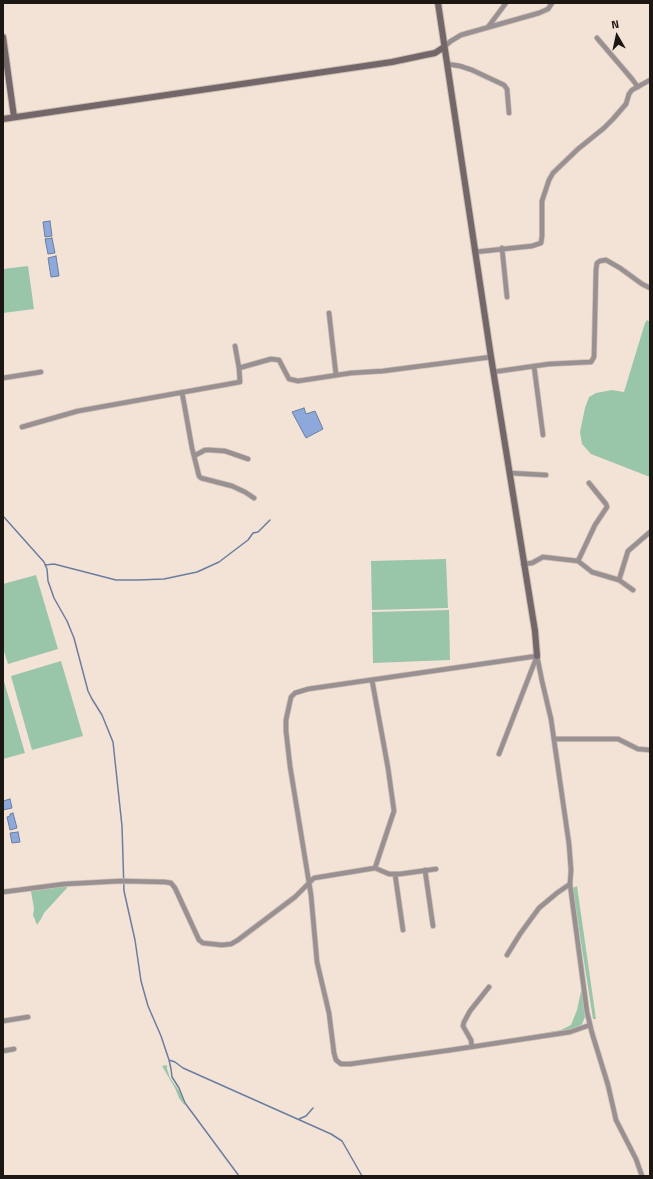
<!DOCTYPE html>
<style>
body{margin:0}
#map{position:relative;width:653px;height:1179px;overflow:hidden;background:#f3e3d7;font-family:"Titillium Web",sans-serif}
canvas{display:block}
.frame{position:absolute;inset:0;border:4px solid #1d1713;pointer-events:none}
.north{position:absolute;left:597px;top:16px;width:40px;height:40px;-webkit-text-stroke:3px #f3e3d7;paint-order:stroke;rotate:351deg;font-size:11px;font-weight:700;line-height:16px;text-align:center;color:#1d1713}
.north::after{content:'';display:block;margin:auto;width:14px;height:18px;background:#1d1713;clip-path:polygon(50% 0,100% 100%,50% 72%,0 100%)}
</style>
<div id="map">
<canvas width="653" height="1179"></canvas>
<div class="frame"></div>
<div class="north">N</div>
</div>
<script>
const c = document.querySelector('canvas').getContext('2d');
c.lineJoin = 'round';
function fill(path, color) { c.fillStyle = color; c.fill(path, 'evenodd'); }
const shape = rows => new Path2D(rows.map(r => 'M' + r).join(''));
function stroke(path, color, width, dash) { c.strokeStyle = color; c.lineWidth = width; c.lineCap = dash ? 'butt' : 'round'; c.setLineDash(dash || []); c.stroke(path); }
const green = shape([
 [28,266,34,309,3,313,3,269],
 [647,320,650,322,650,477,591,454,582,444,580,432,585,408,589,397,596,393,612,390,624,392,645,323],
 [446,559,448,608,372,610,371,561],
 [36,575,58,649,8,664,3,648,3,584],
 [449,610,450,660,373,663,372,612],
 [61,661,83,736,32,750,11,676],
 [3,678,25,753,3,759],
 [67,886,67,888,44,913,41,919,37,925,33,915,34,909,31,891],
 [577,886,596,1019,593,1019,573,891,573,888],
 [581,991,583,992,585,1017,582,1024,578,1027,569,1031,499,1041,561,1030,571,1025,577,1010],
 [167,1065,167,1069,170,1078,180,1092,185,1106,179,1098,175,1088,162,1066]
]);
const water = shape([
 [50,221,52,236,45,237,43,222,50,221],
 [52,238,55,253,48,254,45,239,52,238],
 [56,256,59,276,51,277,48,258,56,256],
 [304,408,306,414,315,411,323,429,306,438,292,412,304,408],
 [10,799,12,808,3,810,3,801,10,799],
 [13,813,17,828,10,830,7,817,10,816,10,814,13,813],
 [18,832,20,842,12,843,10,833,18,832]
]);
const stream = shape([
 [3,516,44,562,47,569,48,581,54,598,67,621,74,638,88,691,92,699,102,715,113,742,122,826,124,891,135,940,141,981,148,1006,161,1036,169,1060,171,1069,172,1077,179,1088,185,1103,239,1176],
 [45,565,54,564,116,580,138,580,164,579,197,572,219,562,248,540,253,533,258,532,270,520],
 [169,1060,175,1062,183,1068,331,1134,342,1141,362,1176],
 [299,1119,306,1116,313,1108]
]);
const street = shape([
 [488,27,506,3],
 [597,38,632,79,638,87],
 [444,47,451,41,461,35,539,13,548,9,552,3],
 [447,64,460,66,472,70,504,85,507,89,509,113],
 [502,248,507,297],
 [475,252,532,246,541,243,542,236,542,201,549,180,553,173,578,149,604,128,613,119,626,104,629,94,632,90,650,80],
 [329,313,336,375],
 [235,346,239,368],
 [534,366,543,435],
 [493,372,549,364,591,362,594,357,596,270,597,263,600,261,606,260,620,268,642,284,650,288],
 [3,378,41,372],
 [182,392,192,448,199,476,201,478,232,486,245,492,254,498],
 [22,427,78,411,240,382,239,368,271,359,279,360,289,379,298,381,351,373,383,371,491,357],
 [194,456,205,450,210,450,225,451,248,459],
 [509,473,546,475],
 [578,561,595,525,607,507,606,504,589,483],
 [523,564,532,563,543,557,578,561,592,572,619,580,633,590],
 [619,580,628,551,650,532],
 [537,656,308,689,295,693,291,697,286,720,286,731,290,766,311,895,317,962,329,1013,334,1053,336,1060,341,1064,350,1064,451,1050,570,1032,590,1025],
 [537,656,542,681,551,719,569,844,571,870,570,884,587,1012,592,1033,608,1085,616,1120,636,1159,642,1176],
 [372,680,388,768,394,811,375,868],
 [554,739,618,739,638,749,650,750],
 [499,754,537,656],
 [425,870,433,926],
 [395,874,403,930],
 [3,892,65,884,121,881,165,882,171,883,175,888,199,940,203,943,222,945,231,944,238,940,295,897,314,878,375,868,389,874,400,874,436,869],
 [507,955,520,934,539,908,557,893,570,884],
 [3,1021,28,1017],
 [472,1047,471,1040,463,1026,464,1022,470,1011,489,987],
 [3,1051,14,1049]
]);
const secondary = shape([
 [438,3,491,357,535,631,537,656],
 [3,37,14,117],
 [3,119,392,62,425,55,435,53,444,47]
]);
fill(green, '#99c5a9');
fill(water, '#8da9db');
stroke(water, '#6b7d9f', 1);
stroke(stream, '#6b7d9f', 1.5);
stroke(street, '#ccbeb4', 6);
stroke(secondary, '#ccbeb4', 8);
stroke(street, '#999092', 4.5);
stroke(secondary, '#74676a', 6);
</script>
